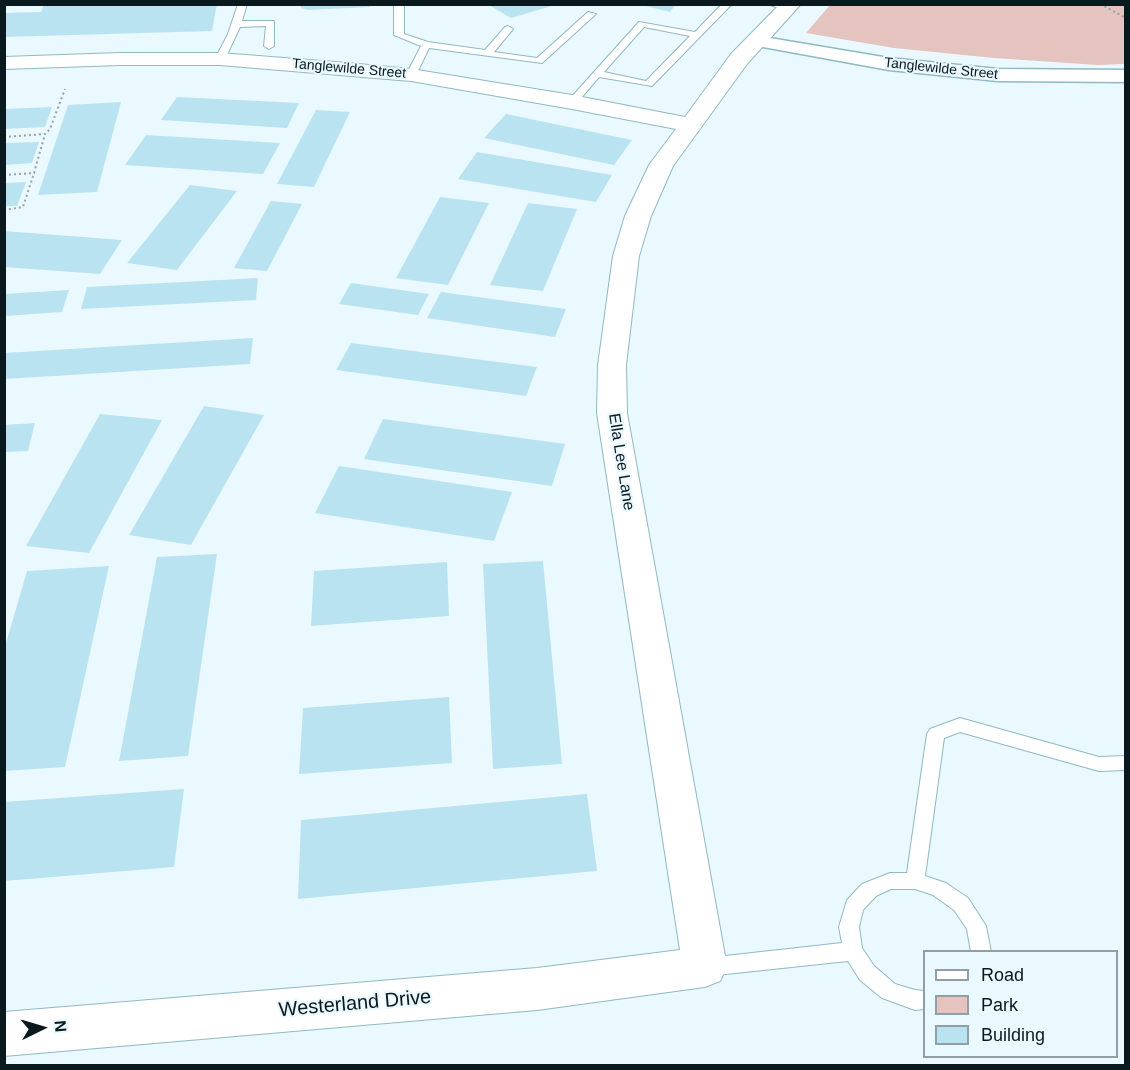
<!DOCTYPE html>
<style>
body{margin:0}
#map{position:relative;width:1130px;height:1070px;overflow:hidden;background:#e9f9ff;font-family:Helvetica,sans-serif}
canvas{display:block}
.frame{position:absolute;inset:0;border:6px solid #09191e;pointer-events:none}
.legend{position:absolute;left:923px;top:950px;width:195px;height:108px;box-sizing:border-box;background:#e9f9ff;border:2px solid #8f9fa5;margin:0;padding:8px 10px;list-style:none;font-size:18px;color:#09191e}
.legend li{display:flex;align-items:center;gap:12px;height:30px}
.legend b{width:30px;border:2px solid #8f9fa5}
.north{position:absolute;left:12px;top:998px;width:60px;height:60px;-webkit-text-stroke:4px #e9f9ff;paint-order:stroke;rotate:85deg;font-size:16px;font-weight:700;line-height:24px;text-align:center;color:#09191e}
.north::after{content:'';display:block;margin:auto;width:21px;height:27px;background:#09191e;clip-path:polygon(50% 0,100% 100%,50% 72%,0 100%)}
</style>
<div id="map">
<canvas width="1130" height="1070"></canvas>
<div class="frame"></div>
<ul class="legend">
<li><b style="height:8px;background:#fff"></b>Road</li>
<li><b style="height:16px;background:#e5c3bf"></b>Park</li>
<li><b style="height:16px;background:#bae3f1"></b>Building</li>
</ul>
<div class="north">N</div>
</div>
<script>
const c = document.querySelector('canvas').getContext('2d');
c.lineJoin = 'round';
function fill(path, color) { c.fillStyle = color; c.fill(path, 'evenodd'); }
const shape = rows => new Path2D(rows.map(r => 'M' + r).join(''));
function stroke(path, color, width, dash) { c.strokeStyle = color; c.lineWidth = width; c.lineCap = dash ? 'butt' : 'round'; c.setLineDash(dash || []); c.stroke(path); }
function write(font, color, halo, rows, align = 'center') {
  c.font = font + ' Helvetica,sans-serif'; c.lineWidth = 4.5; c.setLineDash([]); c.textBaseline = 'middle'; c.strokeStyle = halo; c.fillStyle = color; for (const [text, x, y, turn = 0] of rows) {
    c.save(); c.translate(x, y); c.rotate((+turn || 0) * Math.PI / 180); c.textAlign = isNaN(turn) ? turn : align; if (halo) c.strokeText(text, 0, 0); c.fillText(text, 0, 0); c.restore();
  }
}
const green = shape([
 [830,5,1125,5,1125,64,1098,65,994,58,894,48,806,33]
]);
const building = shape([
 [44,4,217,4,212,31,4,37,4,13,41,12],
 [301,4,370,4,370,7,308,10,301,8],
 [487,4,555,4,555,5,511,18],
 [638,4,676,4,670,12],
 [177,97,299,103,287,128,161,120],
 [121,102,97,192,38,195,68,105],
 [52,107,45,127,4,129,4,109],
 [316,110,350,112,314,187,277,184],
 [506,114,632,140,614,165,484,138],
 [146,135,280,143,263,174,125,165],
 [39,142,32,163,5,165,5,143],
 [477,152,612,175,596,202,458,179],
 [26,182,17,206,5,206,5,183],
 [190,185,237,191,177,270,127,263],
 [440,197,489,203,448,285,396,278],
 [271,201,302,204,267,271,234,268],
 [528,203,577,209,543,291,490,285],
 [4,231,122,240,100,274,4,267],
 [258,278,256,300,81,309,87,287],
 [351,283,429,294,418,315,339,304],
 [69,290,62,312,4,316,4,294],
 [441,292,566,309,555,337,427,318],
 [253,338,250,364,4,379,4,353],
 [351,343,537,367,526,396,336,370],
 [204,406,264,415,191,545,129,535],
 [100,414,162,420,89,553,26,546],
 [383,419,565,444,552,486,364,459],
 [35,423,28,451,4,452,4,425],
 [339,466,512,492,494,541,315,513],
 [217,554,188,756,119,761,157,557],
 [543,561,562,764,493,769,483,564],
 [447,562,449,616,311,626,314,571],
 [109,566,65,767,4,771,4,650,27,571],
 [449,697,452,763,299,774,303,708],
 [184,789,174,867,4,881,4,802],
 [587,794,597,871,298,899,301,820]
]);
const path = shape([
 [1100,4,1126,18],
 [4,137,45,134,50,129,65,89],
 [4,175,34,173,45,134],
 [4,210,23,207,34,173]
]);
const service = shape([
 [238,4,247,4,242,21,274,21,274,46,269,49,264,46,266,26,240,27,225,59,217,61,215,59,228,34,238,4],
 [394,4,404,4,404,34,428,42,485,50,505,27,508,26,513,29,494,52,537,58,588,12,596,14,542,63,429,48,416,75,411,78,406,75,421,46,394,35,394,4],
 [722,4,732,4,652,86,599,77,576,104,567,102,639,22,695,32,722,4],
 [644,27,690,36,646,81,604,72,644,27],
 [767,4,785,4,793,8,788,11,767,4],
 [960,718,1099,757,1126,756,1126,770,1099,771,960,732,944,738,925,876,946,883,968,898,986,926,991,952,971,952,967,929,954,910,933,895,915,889,891,889,876,896,863,910,859,927,862,948,874,966,895,984,915,990,924,991,924,1009,915,1010,882,998,860,980,848,961,707,976,700,974,697,967,700,960,707,958,842,943,839,927,847,900,862,884,890,873,907,873,927,734,930,729,960,718]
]);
const minor = shape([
 [758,36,889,58,998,69,1126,70,1126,82,998,81,889,70,752,45,749,41,752,37,758,36]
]);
const tertiary = shape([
 [780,4,801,4,747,64,673,166,651,216,639,256,626,365,627,413,727,967,720,981,705,987,537,1010,4,1056,4,1012,537,968,680,950,597,413,598,365,613,256,625,216,649,165,676,129,572,109,411,81,220,65,120,65,4,69,4,57,120,53,220,53,348,63,411,69,572,95,685,117,731,54,780,4]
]);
const farStreetnames = [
 ["Tanglewilde Street",349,69,5],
 ["Tanglewilde Street",941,69,6]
];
const streetNames = [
 ["Ella Lee Lane",621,462,81]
];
const nearStreetnames = [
 ["Westerland Drive",355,1004,-5]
];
fill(green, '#e5c3bf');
fill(building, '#bae3f1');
stroke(service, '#90b8c6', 2);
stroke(minor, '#90b8c6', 3);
stroke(tertiary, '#90b8c6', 2);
stroke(path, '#92a2a8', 2, [2, 3]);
fill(service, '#fff');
fill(minor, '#fff');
fill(tertiary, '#fff');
write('14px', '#09191e', '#e9f9ff', farStreetnames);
write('16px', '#09191e', '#e9f9ff', streetNames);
write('20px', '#09191e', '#e9f9ff', nearStreetnames);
</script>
